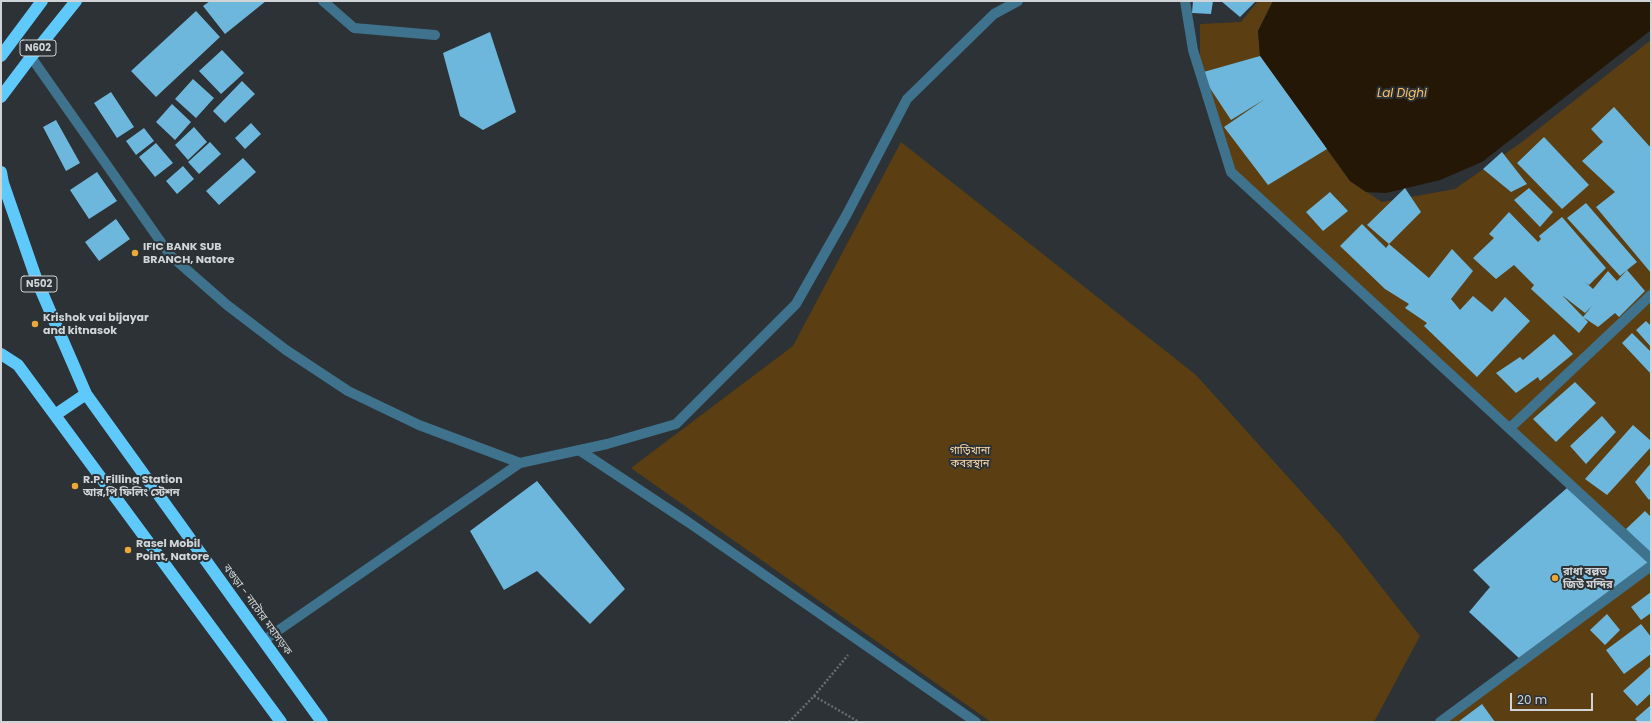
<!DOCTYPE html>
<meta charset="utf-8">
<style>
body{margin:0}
#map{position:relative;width:1652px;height:723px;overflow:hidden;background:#2c3235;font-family:Poppins,sans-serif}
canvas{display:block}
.frame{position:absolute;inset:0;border:2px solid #d0d4d6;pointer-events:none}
.scale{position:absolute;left:1510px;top:693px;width:83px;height:18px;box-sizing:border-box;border:2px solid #d0d4d6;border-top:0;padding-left:5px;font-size:12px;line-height:14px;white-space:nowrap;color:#d0d4d6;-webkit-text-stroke:3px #2c3235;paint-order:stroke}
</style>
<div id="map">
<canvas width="1652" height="723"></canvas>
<div class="frame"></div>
<div class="scale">20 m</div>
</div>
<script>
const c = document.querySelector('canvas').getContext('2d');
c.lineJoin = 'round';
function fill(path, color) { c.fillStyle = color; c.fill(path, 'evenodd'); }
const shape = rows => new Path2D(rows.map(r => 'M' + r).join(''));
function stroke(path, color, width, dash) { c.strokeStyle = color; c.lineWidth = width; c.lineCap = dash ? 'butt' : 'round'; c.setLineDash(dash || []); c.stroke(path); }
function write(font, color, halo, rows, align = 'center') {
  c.font = font + ' Poppins,"Noto Sans Bengali",sans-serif'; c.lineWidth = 4; c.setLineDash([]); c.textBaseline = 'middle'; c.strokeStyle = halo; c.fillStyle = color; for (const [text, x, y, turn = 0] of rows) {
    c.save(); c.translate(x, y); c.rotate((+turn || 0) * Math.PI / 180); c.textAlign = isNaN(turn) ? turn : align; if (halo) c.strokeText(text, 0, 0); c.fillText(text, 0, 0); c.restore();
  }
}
const green = shape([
 [1258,1,1273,1,1258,31,1260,56,1350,181,1382,202,1455,189,1522,142,1651,40,1651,559,1231,172,1200,73,1200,24,1241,22],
 [901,142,1196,375,1342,537,1420,636,1374,722,991,722,631,468,793,346],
 [1651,566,1651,722,1440,722]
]);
const water = shape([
 [1273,1,1651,1,1651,30,1482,162,1440,180,1386,193,1366,192,1350,181,1260,56,1258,31]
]);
const building = shape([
 [210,1,266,1,225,34,203,6],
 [1193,1,1213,1,1211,14,1192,13],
 [1221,1,1256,1,1240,17],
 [196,11,220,37,156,97,131,71],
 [490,32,516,112,483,130,460,116,443,53],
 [222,50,244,73,221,94,199,71],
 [1260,56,1327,149,1268,185,1224,127,1265,99,1231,120,1200,73],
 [193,79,214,98,196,118,175,99],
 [242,81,255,94,225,123,213,111],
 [111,92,134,127,117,138,94,103],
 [172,104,191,122,175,140,156,122],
 [1614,107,1651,148,1651,273,1596,207,1615,192,1582,161,1603,142,1591,129],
 [56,120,80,163,66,171,43,127],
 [251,123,261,134,245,149,235,138],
 [194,127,207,142,188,160,175,145],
 [144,128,154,141,136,155,126,141],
 [1544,137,1589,185,1562,209,1517,163],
 [210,142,221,154,199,174,188,162],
 [156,143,173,163,155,177,139,157],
 [1502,152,1527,184,1511,192,1483,169],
 [243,158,256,172,219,205,206,191],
 [183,166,194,179,177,194,166,181],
 [97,172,117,201,89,219,70,190],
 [1405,188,1421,212,1389,244,1367,225],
 [1529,188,1553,212,1540,227,1514,200],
 [1330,192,1348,211,1323,231,1306,212],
 [1586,203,1637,262,1627,270,1645,291,1619,317,1615,313,1598,327,1583,317,1592,306,1585,313,1562,295,1588,322,1579,333,1531,289,1534,285,1514,265,1496,279,1473,258,1494,238,1489,234,1509,212,1538,242,1541,239,1539,236,1562,217,1606,268,1589,285,1584,281,1593,289,1608,271,1617,281,1627,270,1620,276,1567,218],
 [116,219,130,239,99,261,85,242],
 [1362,224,1386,248,1389,244,1429,278,1452,249,1473,271,1451,299,1460,310,1473,296,1492,312,1505,297,1530,321,1477,377,1424,326,1427,323,1405,308,1409,304,1385,289,1340,246],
 [1646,321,1651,326,1651,347,1636,330],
 [1632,333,1651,352,1651,374,1622,343],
 [1554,334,1573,354,1540,381,1538,377,1516,393,1496,373,1520,357,1523,360],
 [1575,382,1596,403,1556,442,1533,419],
 [1602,416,1616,432,1586,464,1570,446],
 [1633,425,1651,441,1651,447,1607,495,1585,479],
 [1651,463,1651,498,1649,500,1635,482],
 [537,481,625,589,590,624,537,571,504,590,470,531],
 [1567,488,1650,562,1521,660,1469,612,1490,587,1473,570],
 [1645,511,1651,517,1651,555,1626,529],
 [1651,592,1651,613,1641,620,1631,607],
 [1607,614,1620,630,1605,645,1590,630],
 [1641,624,1651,637,1651,654,1624,674,1606,650],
 [1651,666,1651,693,1637,706,1623,691],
 [1482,704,1495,722,1458,722],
 [1651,705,1651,722,1638,722,1635,719]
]);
const path = shape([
 [814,696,848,655],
 [789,722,814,696,859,722]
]);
const minor = shape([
 [323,1,354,28,435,35],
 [1185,1,1193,50,1231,172,1651,559],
 [31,57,170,255,227,305,286,350,348,391,419,425,520,463],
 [1510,428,1651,295],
 [579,450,688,522,976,722],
 [263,641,520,463,607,444,676,424,796,304,847,214,907,99,994,14,1018,1],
 [1440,722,1651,566]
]);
const highway = shape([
 [1,56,42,1],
 [1,97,31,57,76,1],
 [1,172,3,183,37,281,86,394,322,722],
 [1,354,18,365,281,722],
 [55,415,86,394]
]);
const markers = [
 [135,253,4,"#eca93a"],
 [35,324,4,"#eca93a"],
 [75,486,4,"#eca93a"],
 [128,550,4,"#eca93a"],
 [1555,578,4,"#eca93a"]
];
const shields = [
 [38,48,36],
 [39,284,36]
];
const shieldNames = [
 ["N602",38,48],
 ["N502",39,284]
];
const poiNames = [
 ["IFIC BANK SUB",143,247],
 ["BRANCH, Natore",143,260],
 ["Krishok vai bijayar",43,318],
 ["and kitnasok",43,331],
 ["R.P. Filling Station",83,480],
 ["আর,পি ফিলিং স্টেশন",83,493],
 ["Rasel Mobil",136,544],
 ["Point, Natore",136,557],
 ["রাধা বল্লভ",1563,572],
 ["জিউ মন্দির",1563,585]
];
const parkNames = [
 ["গাড়িখানা",970,451],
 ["কবরস্থান",970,464]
];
const streetNames = [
 ["বগুড়া - নাটোর মহাসড়ক",257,610,54]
];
const waterNames = [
 ["Lal Dighi",1402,94]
];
fill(green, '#5b3f12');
fill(water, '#241705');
fill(building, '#6db7dd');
stroke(path, '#696e71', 2.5, [2, 2]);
stroke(minor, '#3f728c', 10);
stroke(highway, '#5fc9fc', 12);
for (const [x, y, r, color] of markers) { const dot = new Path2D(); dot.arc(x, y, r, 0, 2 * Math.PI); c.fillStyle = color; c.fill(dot); stroke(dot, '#2c3235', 1.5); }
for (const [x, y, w] of shields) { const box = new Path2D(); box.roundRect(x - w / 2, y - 8, w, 16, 3); c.fillStyle = '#2c3235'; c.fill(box); stroke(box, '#d0d4d6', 1); }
write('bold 10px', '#d0d4d6', null, shieldNames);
write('bold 11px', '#d0d4d6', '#2c3235', poiNames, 'left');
write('11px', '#fcd9a9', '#2c3235', parkNames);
write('11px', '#d0d4d6', '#2c3235', streetNames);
write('italic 12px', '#fac06b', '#2c3235', waterNames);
</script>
